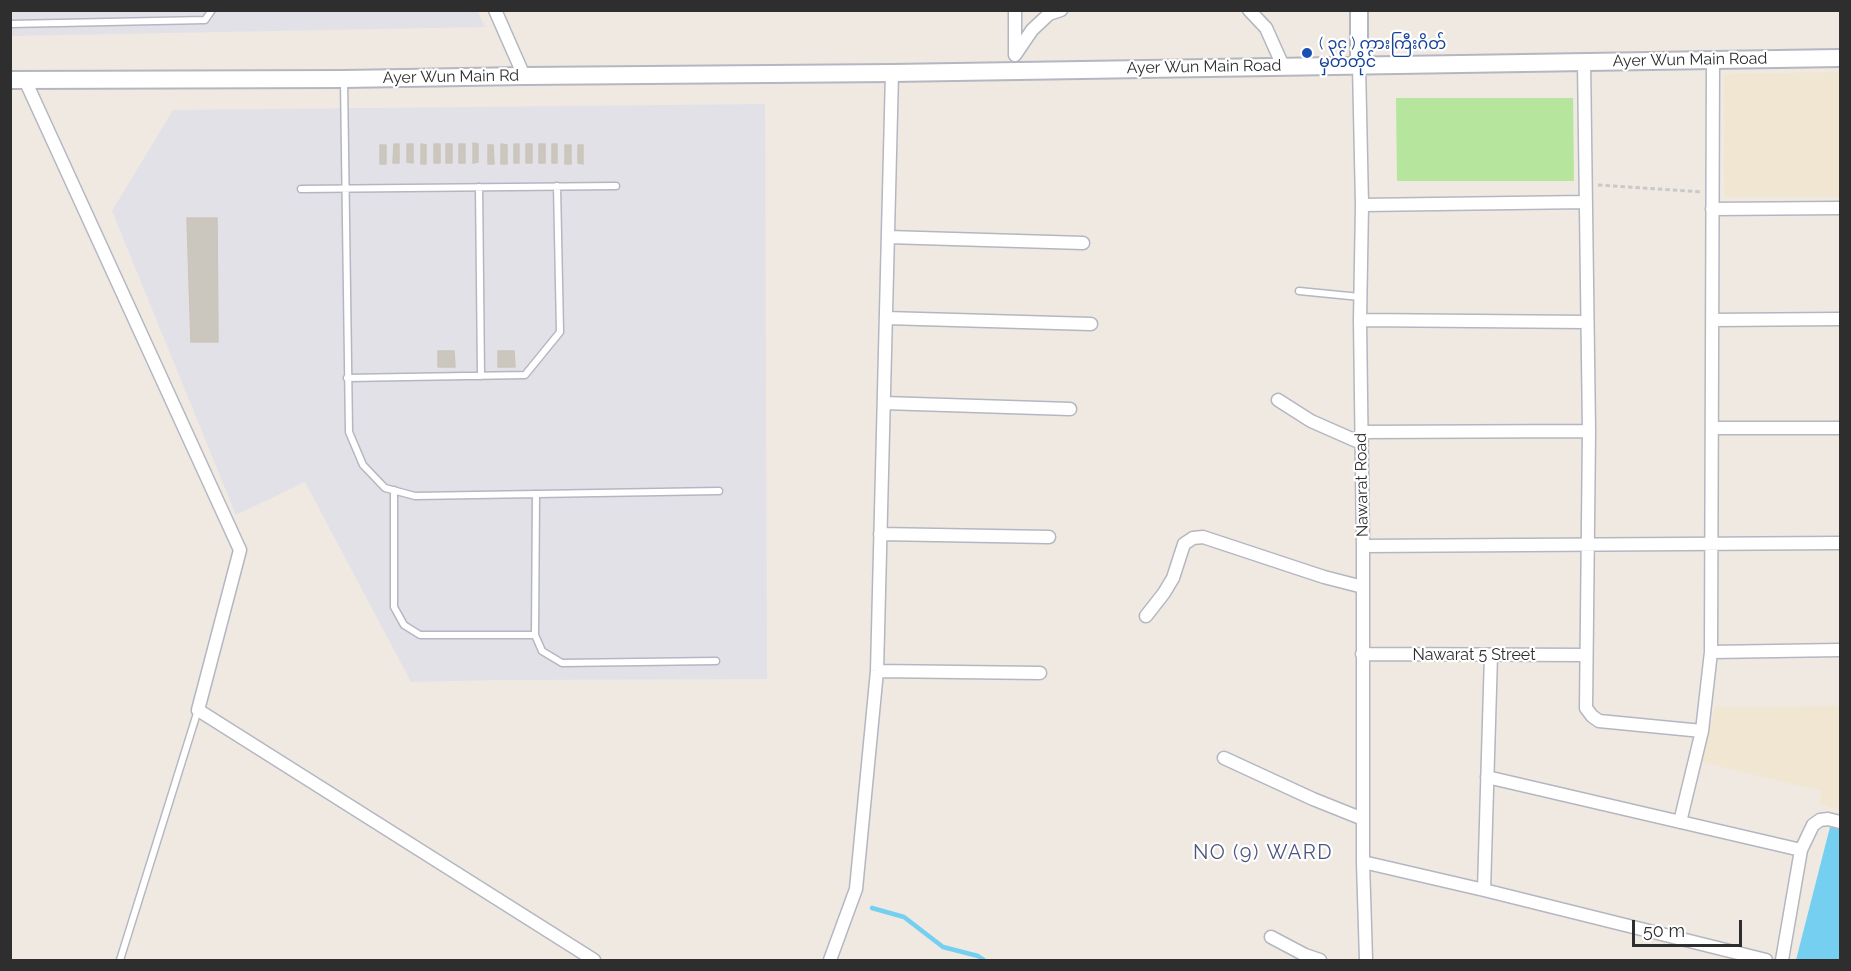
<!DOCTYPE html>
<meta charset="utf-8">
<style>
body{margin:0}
#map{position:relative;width:1851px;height:971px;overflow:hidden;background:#efe9e1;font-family:Raleway,sans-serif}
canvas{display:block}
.frame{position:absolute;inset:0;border:12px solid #2e2e2e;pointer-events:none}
.scale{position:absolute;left:1632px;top:920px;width:110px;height:27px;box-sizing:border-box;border:3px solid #2e2e2e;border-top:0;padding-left:8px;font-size:18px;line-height:21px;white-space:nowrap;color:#2e2e2e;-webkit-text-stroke:4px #fff;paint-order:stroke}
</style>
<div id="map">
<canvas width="1851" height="971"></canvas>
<div class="frame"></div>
<div class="scale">50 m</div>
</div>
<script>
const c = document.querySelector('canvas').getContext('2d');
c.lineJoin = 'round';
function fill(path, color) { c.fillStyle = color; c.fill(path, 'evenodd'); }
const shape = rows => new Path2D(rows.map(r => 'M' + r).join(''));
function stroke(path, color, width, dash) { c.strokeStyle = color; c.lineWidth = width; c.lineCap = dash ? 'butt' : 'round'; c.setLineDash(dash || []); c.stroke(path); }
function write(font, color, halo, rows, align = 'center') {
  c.font = font + ' Raleway,"Noto Sans Myanmar",sans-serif'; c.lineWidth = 4.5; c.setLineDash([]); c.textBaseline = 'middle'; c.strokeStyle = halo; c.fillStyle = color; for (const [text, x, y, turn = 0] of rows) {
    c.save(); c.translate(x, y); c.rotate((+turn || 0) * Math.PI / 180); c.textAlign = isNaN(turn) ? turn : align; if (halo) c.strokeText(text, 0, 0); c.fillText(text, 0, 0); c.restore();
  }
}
const industrial = shape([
 [477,10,485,27,11,36,10,11],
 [765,104,767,679,499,680,411,682,305,482,236,515,112,211,173,110]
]);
const education = shape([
 [1840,72,1840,197,1724,197,1724,74],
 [1840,706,1840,810,1819,804,1822,791,1701,762,1715,707]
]);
const green = shape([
 [1396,98,1573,98,1574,181,1397,181]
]);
const water = shape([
 [1830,827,1840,829,1840,960,1796,960]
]);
const stream = shape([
 [872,908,904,917,943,947,978,956,984,960]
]);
const building = shape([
 [473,143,478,144,478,162,473,163,473,143],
 [394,144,399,144,399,163,393,163,394,144],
 [407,144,413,144,413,163,407,162,407,144],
 [421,144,426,145,426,164,421,164,421,144],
 [434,144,440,144,440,163,434,163,434,144],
 [446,144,452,144,452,163,446,163,446,144],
 [459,144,465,144,465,163,459,163,459,144],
 [501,144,507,145,507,164,501,164,501,144],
 [514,144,519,144,519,163,514,163,514,144],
 [526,144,532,144,532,163,526,163,526,144],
 [539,144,545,144,545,163,539,163,539,144],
 [552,144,557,144,557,163,552,163,552,144],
 [380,145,386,145,386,164,380,164,380,145],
 [488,145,493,145,494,164,488,164,488,145],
 [565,145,571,145,571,164,565,164,565,145],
 [578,145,583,145,583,164,578,163,578,145],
 [187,218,217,218,218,342,191,342,187,218],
 [438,351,454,351,455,367,438,367,438,351],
 [498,351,514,351,515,367,498,367,498,351]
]);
const path = shape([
 [1598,185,1702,192]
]);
const lane = shape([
 [10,24,205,20,212,10],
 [344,80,349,432,363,465,385,488,415,496,719,491],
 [479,187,481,376],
 [301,189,616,186],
 [1299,291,1360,297],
 [347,378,525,375,560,332,557,186],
 [394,490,394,607,404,625,420,635,535,635],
 [536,494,535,635,542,651,562,663,716,661],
 [120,960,198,710]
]);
const street = shape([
 [495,10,524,76],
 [1015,10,1015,54],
 [1249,10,1266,28,1283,66],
 [1015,55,1032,30,1049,14,1061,10],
 [1584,61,1589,431,1586,708,1592,716,1599,721,1702,731],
 [1359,65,1362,205,1360,320,1363,546,1363,862,1366,960],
 [25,80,240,550,198,710,594,960],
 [1362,205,1586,202],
 [1712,209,1840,208],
 [888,237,1083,243],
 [886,318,1091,324],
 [1360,320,1587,322],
 [1712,320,1840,319],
 [1278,400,1311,421,1361,443],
 [884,403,1070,409],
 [1712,428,1840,428],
 [1361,432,1589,431],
 [880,534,1049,537],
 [1363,546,1840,543],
 [1146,616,1164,593,1173,578,1184,544,1193,538,1203,537,1324,577,1363,587],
 [1711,652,1840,650],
 [1362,654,1586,655],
 [877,671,1040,673],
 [1224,758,1313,799,1363,819],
 [1487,777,1801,850],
 [1680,822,1702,731,1711,652,1713,60],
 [1363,862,1484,890,1766,960],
 [1484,890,1491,655],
 [1271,937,1305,955,1320,960],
 [830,960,856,889,877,671,892,73],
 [1782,960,1801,850,1813,825,1820,820,1828,819,1840,822]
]);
const secondary = shape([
 [1359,10,1359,65],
 [10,80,344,79,524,76,892,73,1840,58]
]);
const markers = [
 [1307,53,6,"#1a4fb4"]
];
const transitNames = [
 ["( ၃၄ ) ကားကြီးဂိတ်",1319,44],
 ["မှတ်တိုင်",1319,62]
];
const streetNames = [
 ["Ayer Wun Main Road",1690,60,-1],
 ["Ayer Wun Main Road",1204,67,-1],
 ["Ayer Wun Main Rd",451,77,-1],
 ["Nawarat Road",1362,485,-91],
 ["Nawarat 5 Street",1474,655]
];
const quarterNames = [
 ["NO (9) WARD",1263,853]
];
fill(industrial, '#e3e1e8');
fill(education, '#f0e6d1');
fill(green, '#b6e59e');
fill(water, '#75cff0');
stroke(stream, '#75cff0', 4.5);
fill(building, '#cbc7bf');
stroke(building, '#cbc5ba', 1.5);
stroke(lane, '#b4b7c1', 9);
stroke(street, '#b4b7c1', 15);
stroke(secondary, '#b4b7c1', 20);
stroke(path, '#c9c9c9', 3, [4.5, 3]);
stroke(lane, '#fff', 6);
stroke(street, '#fff', 12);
stroke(secondary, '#fff', 16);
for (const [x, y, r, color] of markers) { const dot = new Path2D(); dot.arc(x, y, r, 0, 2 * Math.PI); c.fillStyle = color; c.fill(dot); stroke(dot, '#fff', 2); }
write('16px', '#164399', '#fff', transitNames, 'left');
write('16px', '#2e2e2e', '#fff', streetNames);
c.letterSpacing = '1.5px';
write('20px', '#4d5680', '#fff', quarterNames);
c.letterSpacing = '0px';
</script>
